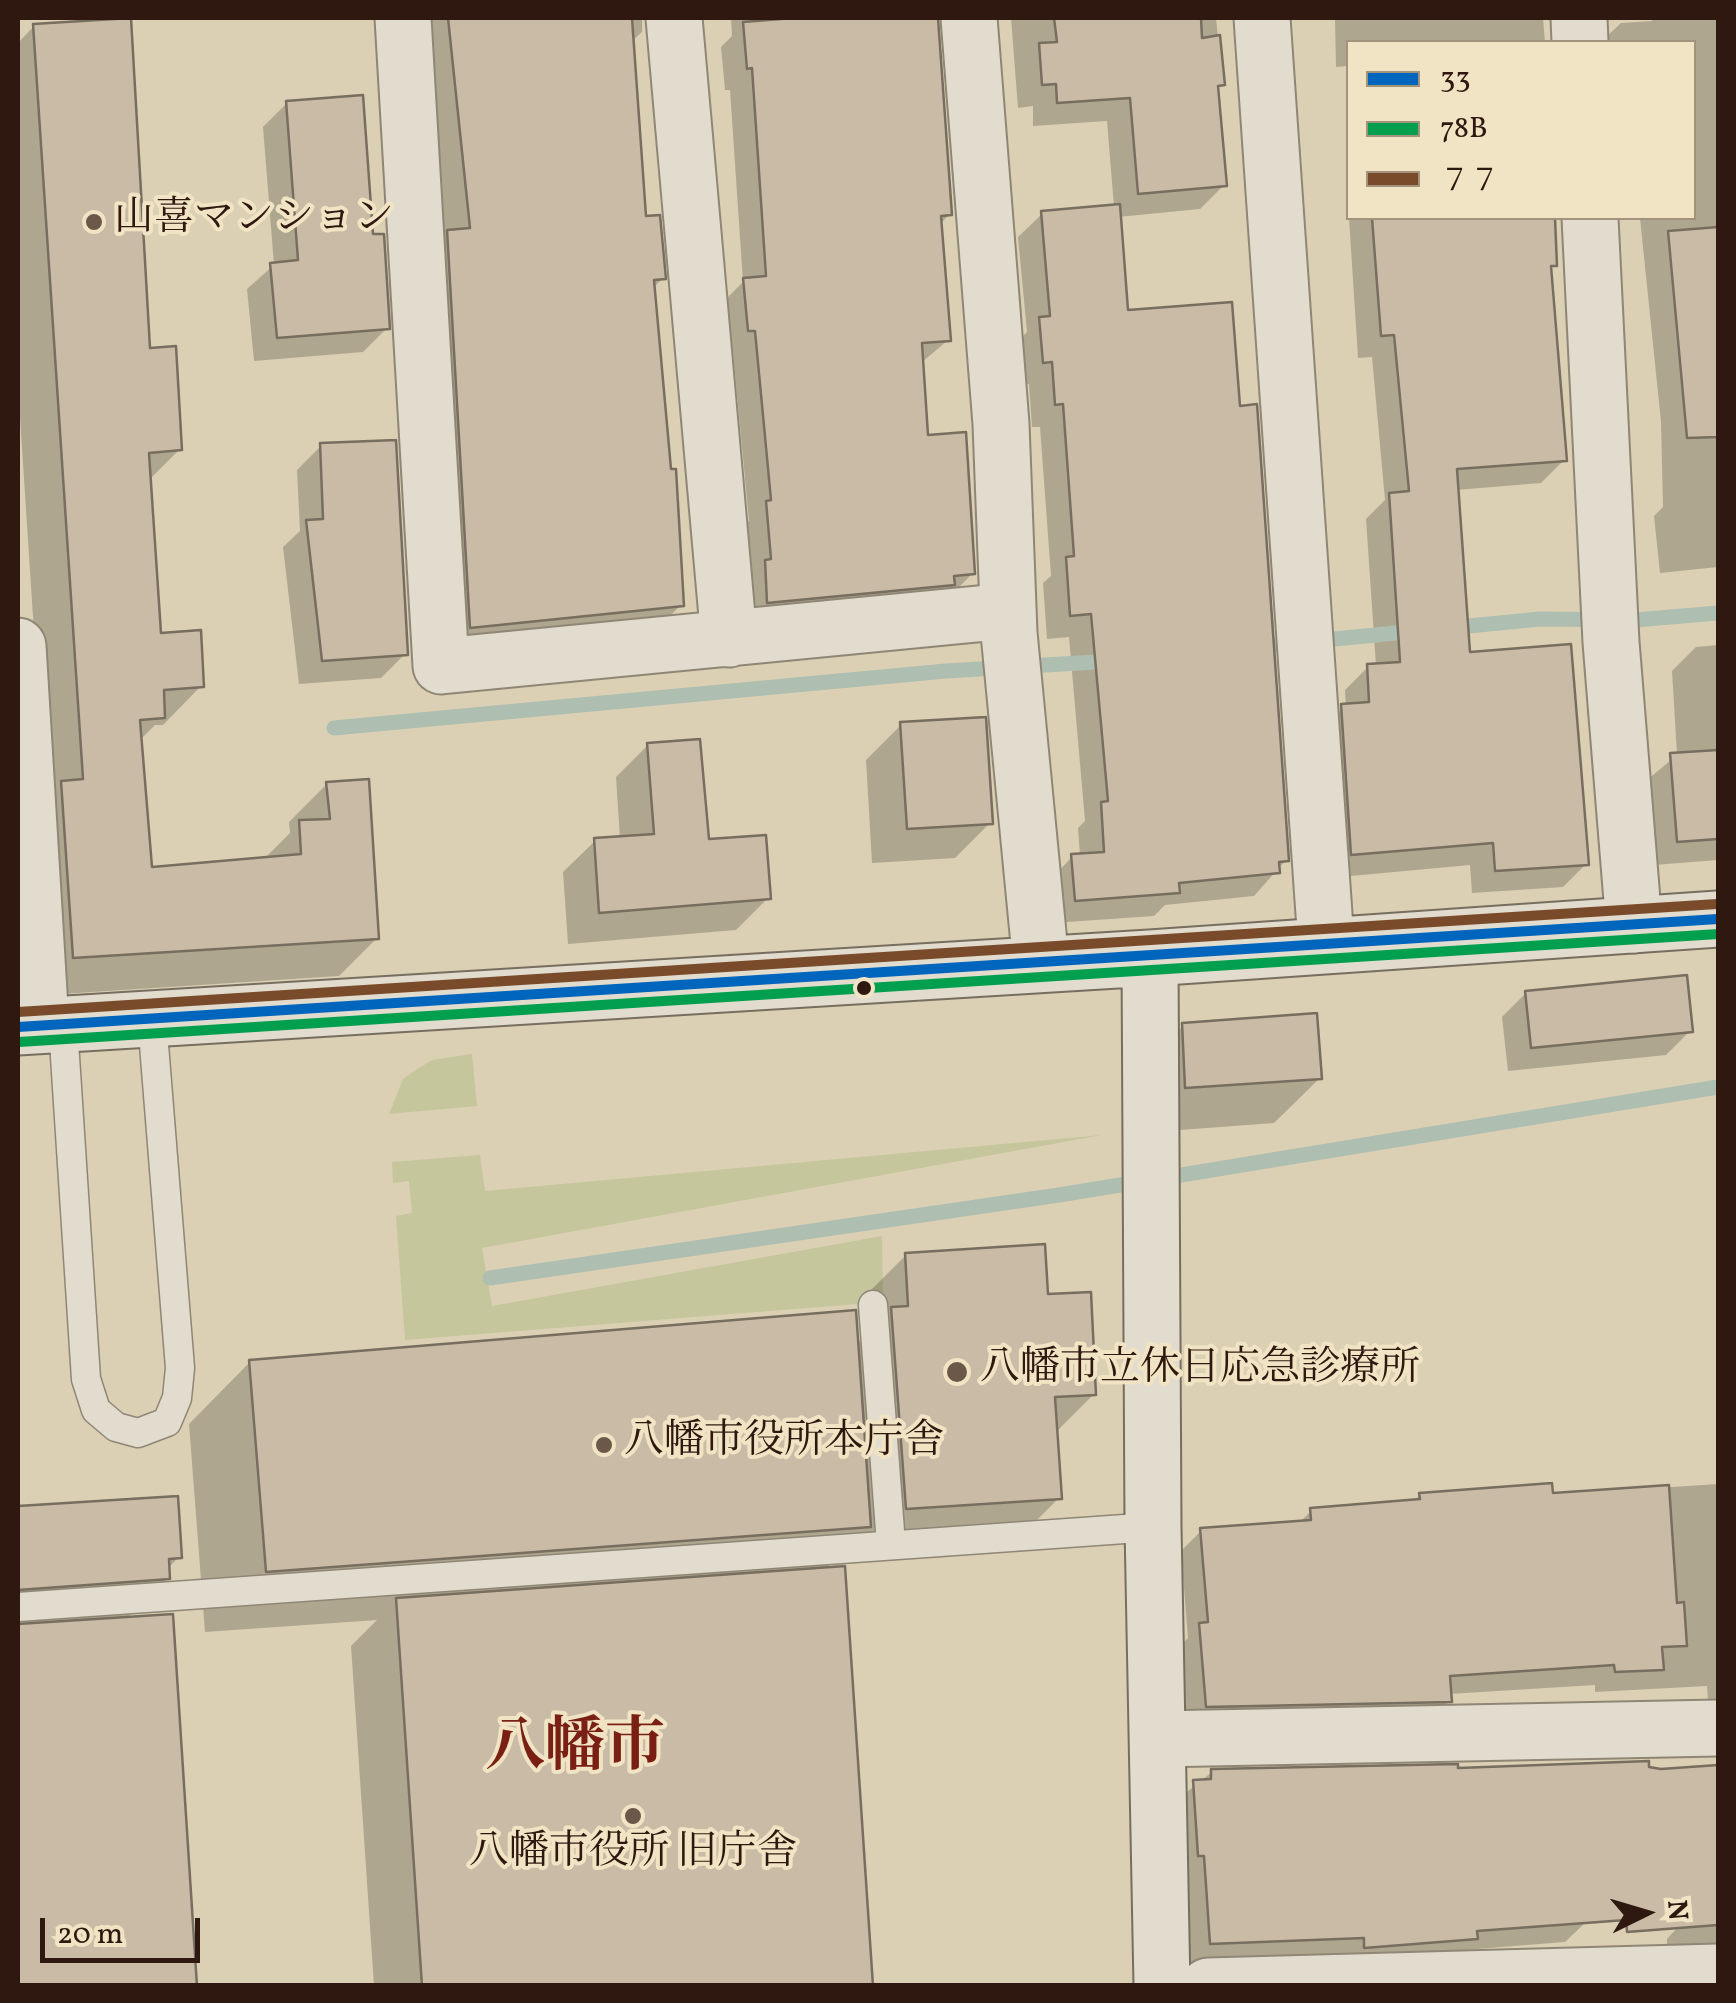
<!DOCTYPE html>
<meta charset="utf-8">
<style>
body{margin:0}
#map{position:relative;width:1736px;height:2003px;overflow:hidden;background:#dbd0b4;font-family:Vollkorn,"Noto Serif JP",serif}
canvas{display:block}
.frame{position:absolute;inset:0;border:20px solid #2f1810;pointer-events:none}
.legend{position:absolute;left:1346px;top:40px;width:350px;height:180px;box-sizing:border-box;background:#f1e4c4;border:2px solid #a3927c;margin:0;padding:12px 18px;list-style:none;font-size:30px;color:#2f1810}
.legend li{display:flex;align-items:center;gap:20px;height:50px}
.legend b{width:50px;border:2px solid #a3927c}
.north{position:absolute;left:1596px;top:1863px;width:100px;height:100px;-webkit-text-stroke:8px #f1e4c4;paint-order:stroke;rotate:85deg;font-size:28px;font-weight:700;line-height:40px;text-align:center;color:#2f1810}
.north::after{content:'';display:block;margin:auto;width:35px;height:45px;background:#2f1810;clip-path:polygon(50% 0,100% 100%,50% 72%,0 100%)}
.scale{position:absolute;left:40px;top:1918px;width:160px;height:45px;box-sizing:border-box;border:5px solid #2f1810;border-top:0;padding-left:12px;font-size:30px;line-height:35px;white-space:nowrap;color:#2f1810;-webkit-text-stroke:8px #f1e4c4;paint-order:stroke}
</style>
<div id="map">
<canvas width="1736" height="2003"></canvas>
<div class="frame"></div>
<ul class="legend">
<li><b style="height:12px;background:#0065bd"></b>33</li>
<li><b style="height:12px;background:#029f4e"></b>78B</li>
<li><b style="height:12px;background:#7a4b2a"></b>７７</li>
</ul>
<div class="north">N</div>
<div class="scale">20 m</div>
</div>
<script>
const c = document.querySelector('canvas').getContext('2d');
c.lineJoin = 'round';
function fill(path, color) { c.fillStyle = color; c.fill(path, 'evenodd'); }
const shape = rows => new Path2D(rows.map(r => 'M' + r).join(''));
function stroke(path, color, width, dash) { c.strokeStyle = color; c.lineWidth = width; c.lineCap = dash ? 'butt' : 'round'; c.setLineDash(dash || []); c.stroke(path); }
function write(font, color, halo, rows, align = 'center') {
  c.font = font + ' Vollkorn,"Noto Serif JP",serif'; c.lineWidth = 8; c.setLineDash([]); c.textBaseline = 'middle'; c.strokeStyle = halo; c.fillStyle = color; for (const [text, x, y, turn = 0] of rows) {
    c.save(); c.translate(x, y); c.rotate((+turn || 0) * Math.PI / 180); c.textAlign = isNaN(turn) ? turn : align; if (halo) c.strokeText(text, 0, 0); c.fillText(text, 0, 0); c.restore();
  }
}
const green = shape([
 [472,1054,477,1106,389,1114,403,1079,416,1070,432,1060],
 [1102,1135,482,1248,492,1306,882,1236,883,1302,405,1340,396,1216,412,1213,409,1181,393,1183,392,1162,480,1155,485,1191]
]);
const shadow = shape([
 [400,18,642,18,642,32,631,42,644,219,663,278,652,289,681,605,657,629,447,651,424,256,445,235,428,74],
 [731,18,936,18,950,214,939,225,948,340,921,363,926,438,973,573,950,596,746,624,744,526,749,521,733,352,726,353,722,303,743,282,730,90,725,90,721,47,732,36],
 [1011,18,1216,18,1223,84,1216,90,1224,185,1200,209,1118,217,1126,313,1286,860,1254,896,1165,905,1154,916,1053,923,1049,881,1072,857,1080,856,1078,828,1085,821,1069,637,1047,639,1043,583,1051,576,1040,427,1032,427,1029,384,1020,385,1016,343,1027,332,1018,237,1042,214,1114,207,1107,121,1033,126,1033,106,1018,108],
 [1335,18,1543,18,1545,42,1348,42,1348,82,1347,66,1336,67],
 [1652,18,1718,18,1718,567,1660,573,1654,516,1663,507,1661,422,1640,218,1694,218,1694,42,1601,42,1621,23,1652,21],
 [34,26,180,449,149,480,158,636,201,686,163,725,155,725,139,741,149,870,263,860,290,833,289,822,327,784,377,938,339,976,31,996,45,801,18,387,18,43],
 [287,103,371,237,387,328,363,352,254,361,247,289,274,265,263,127],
 [1349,218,1552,218,1554,265,1549,271,1564,460,1541,483,1456,490,1468,654,1586,864,1563,887,1472,893,1470,865,1329,878,1318,730,1346,706,1345,690,1368,667,1376,666,1366,519,1385,500,1372,357,1358,358],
 [321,446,405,654,381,678,299,684,283,547,300,531,297,470],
 [1718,645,1718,860,1654,865,1647,780,1677,755,1672,671,1696,647],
 [901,725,990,823,955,858,872,863,866,760],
 [648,745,706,842,768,898,736,930,568,944,563,872,596,840,620,839,616,777],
 [1526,993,1690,1031,1666,1055,1508,1071,1502,1017],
 [1183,1026,1320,1078,1274,1123,1140,1133,1137,1071],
 [906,1255,1046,1297,1094,1394,1055,1433,1059,1498,1013,1544,860,1534,824,1570,871,1986,374,1986,351,1646,377,1620,205,1632,189,1424,250,1362,856,1345,862,1339,860,1301],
 [1718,1484,1718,1701,1708,1701,1707,1686,1595,1692,1595,1685,1449,1694,1450,1701,1429,1721,1186,1726,1180,1646,1188,1638,1181,1551,1201,1531,1298,1524,1311,1511,1413,1502,1420,1495,1550,1495],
 [176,1498,179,1557,167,1569,168,1578,126,1619,195,1986,18,1986,18,1508],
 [1718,1768,1718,1865,1583,1875,1586,1922,1565,1942,1464,1950,1455,1959,1257,1959,1190,1964,1185,1875,1173,1803,1212,1772,1661,1772],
 [1718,1925,1718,1947,1667,1952,1667,1939,1678,1927]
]);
const stream = shape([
 [1448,628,1540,619,1635,620,1718,613],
 [1254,647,1416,631],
 [334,728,946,671,1112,661],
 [490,1278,1059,1195,1718,1087]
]);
const building = shape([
 [131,18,150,348,176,346,182,450,149,453,161,633,201,630,204,687,164,690,165,718,140,720,152,867,301,854,299,820,330,819,326,782,369,779,379,939,73,958,61,781,83,779,33,24,131,18],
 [448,18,632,18,646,216,660,215,666,279,654,280,671,469,676,469,684,606,470,628,447,230,470,228,448,18],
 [794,18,938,18,952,215,941,216,951,341,922,343,928,435,966,432,975,574,954,576,955,585,767,603,765,560,771,559,766,501,771,500,755,331,748,331,743,278,766,276,752,68,747,69,743,22,794,18],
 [1054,18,1201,18,1202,38,1220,35,1225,85,1218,86,1227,186,1138,194,1130,98,1057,103,1056,84,1042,85,1039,43,1057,42,1054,18],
 [363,95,373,234,384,234,390,329,277,338,270,263,298,260,286,101,363,95],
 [1120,204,1128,310,1232,302,1240,406,1257,404,1289,861,1279,862,1280,873,1179,883,1180,893,1075,901,1071,854,1104,852,1101,802,1108,801,1091,614,1070,616,1066,557,1074,556,1063,404,1055,405,1052,362,1043,363,1039,317,1050,316,1041,211,1120,204],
 [1372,218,1555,218,1557,266,1551,266,1567,461,1457,469,1470,652,1571,644,1589,865,1495,871,1493,843,1351,855,1341,704,1369,702,1367,664,1400,662,1389,493,1409,491,1394,335,1381,336,1372,218],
 [1718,227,1718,437,1687,438,1668,231,1718,227],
 [396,440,408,655,322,661,306,520,323,519,320,443,396,440],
 [986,717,993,824,907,829,900,722,986,717],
 [700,739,709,839,766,835,771,899,599,913,594,838,654,834,647,743,700,739],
 [1718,750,1718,839,1677,842,1670,753,1718,750],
 [1687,975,1693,1032,1531,1048,1525,991,1687,975],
 [1317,1013,1322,1079,1185,1088,1182,1023,1317,1013],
 [1045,1244,1048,1294,1091,1292,1096,1395,1055,1397,1062,1499,906,1509,891,1307,908,1306,905,1253,1045,1244],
 [856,1310,871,1527,266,1572,249,1360,856,1310],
 [1552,1483,1553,1493,1669,1485,1677,1603,1684,1602,1687,1646,1662,1647,1664,1670,1615,1672,1614,1665,1450,1676,1452,1702,1206,1707,1199,1623,1208,1622,1200,1528,1311,1520,1310,1508,1420,1499,1419,1493,1552,1483],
 [178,1496,182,1558,169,1559,170,1579,18,1590,18,1506,178,1496],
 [845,1566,873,1986,422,1986,396,1598,845,1566],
 [173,1614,197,1986,18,1986,18,1624,173,1614],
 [1649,1761,1649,1767,1661,1769,1718,1765,1718,1925,1627,1932,1626,1920,1477,1931,1478,1939,1364,1948,1364,1938,1210,1944,1204,1856,1198,1856,1193,1780,1211,1779,1211,1769,1458,1764,1458,1768,1649,1761]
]);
const lane = shape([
 [63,1026,86,1379,96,1410,116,1427,138,1433,167,1422,177,1398,180,1368,152,1020],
 [873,1305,891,1544],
 [18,1607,1153,1527]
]);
const street = shape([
 [403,18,441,666,1008,611],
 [674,18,729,639],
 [969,18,1001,424,1009,633,1041,964],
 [1262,18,1326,943],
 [1579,18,1580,42],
 [1590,218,1611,642,1634,925],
 [18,646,41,1025],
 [1158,1739,1718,1728],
 [1208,1986,1718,1972]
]);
const secondary = shape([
 [1150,958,1153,1527,1162,1986],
 [18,1027,1150,958,1718,919]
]);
const bus1 = shape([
 [18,1027,1718,919]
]);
const bus2 = shape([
 [19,1042,1718,934]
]);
const bus3 = shape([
 [18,1012,1717,904]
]);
const markers = [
 [94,222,10,"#6b5849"],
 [864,988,9,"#2f1810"],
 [957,1372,12,"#6b5849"],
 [604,1445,10,"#6b5849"],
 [633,1816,10,"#6b5849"]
];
const poiNames = [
 ["山喜マンション",114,222],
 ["八幡市立休日応急診療所",980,1372],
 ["八幡市役所本庁舎",624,1445],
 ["八幡市役所 旧庁舎",633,1856,"center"]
];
const townNames = [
 ["八幡市",575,1754]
];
fill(green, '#c6c69c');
fill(shadow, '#0003');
stroke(stream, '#aebeb0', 15);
fill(building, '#cabba6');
stroke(building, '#776e5f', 2.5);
stroke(lane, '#8f8675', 31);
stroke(street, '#8f8675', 59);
stroke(secondary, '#776e5f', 59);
stroke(lane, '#e1dcce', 28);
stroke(street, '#e1dcce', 55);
stroke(secondary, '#e1dcce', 55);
stroke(bus1, '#0065bd', 10);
stroke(bus2, '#029f4e', 10);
stroke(bus3, '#7a4b2a', 10);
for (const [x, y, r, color] of markers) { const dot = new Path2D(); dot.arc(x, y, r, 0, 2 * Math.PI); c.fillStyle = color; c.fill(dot); stroke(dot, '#f1e4c4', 4); }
write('40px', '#2f1810', '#f1e4c4', poiNames, 'left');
write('bold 60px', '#7a1f14', '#f1e4c4', townNames);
</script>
